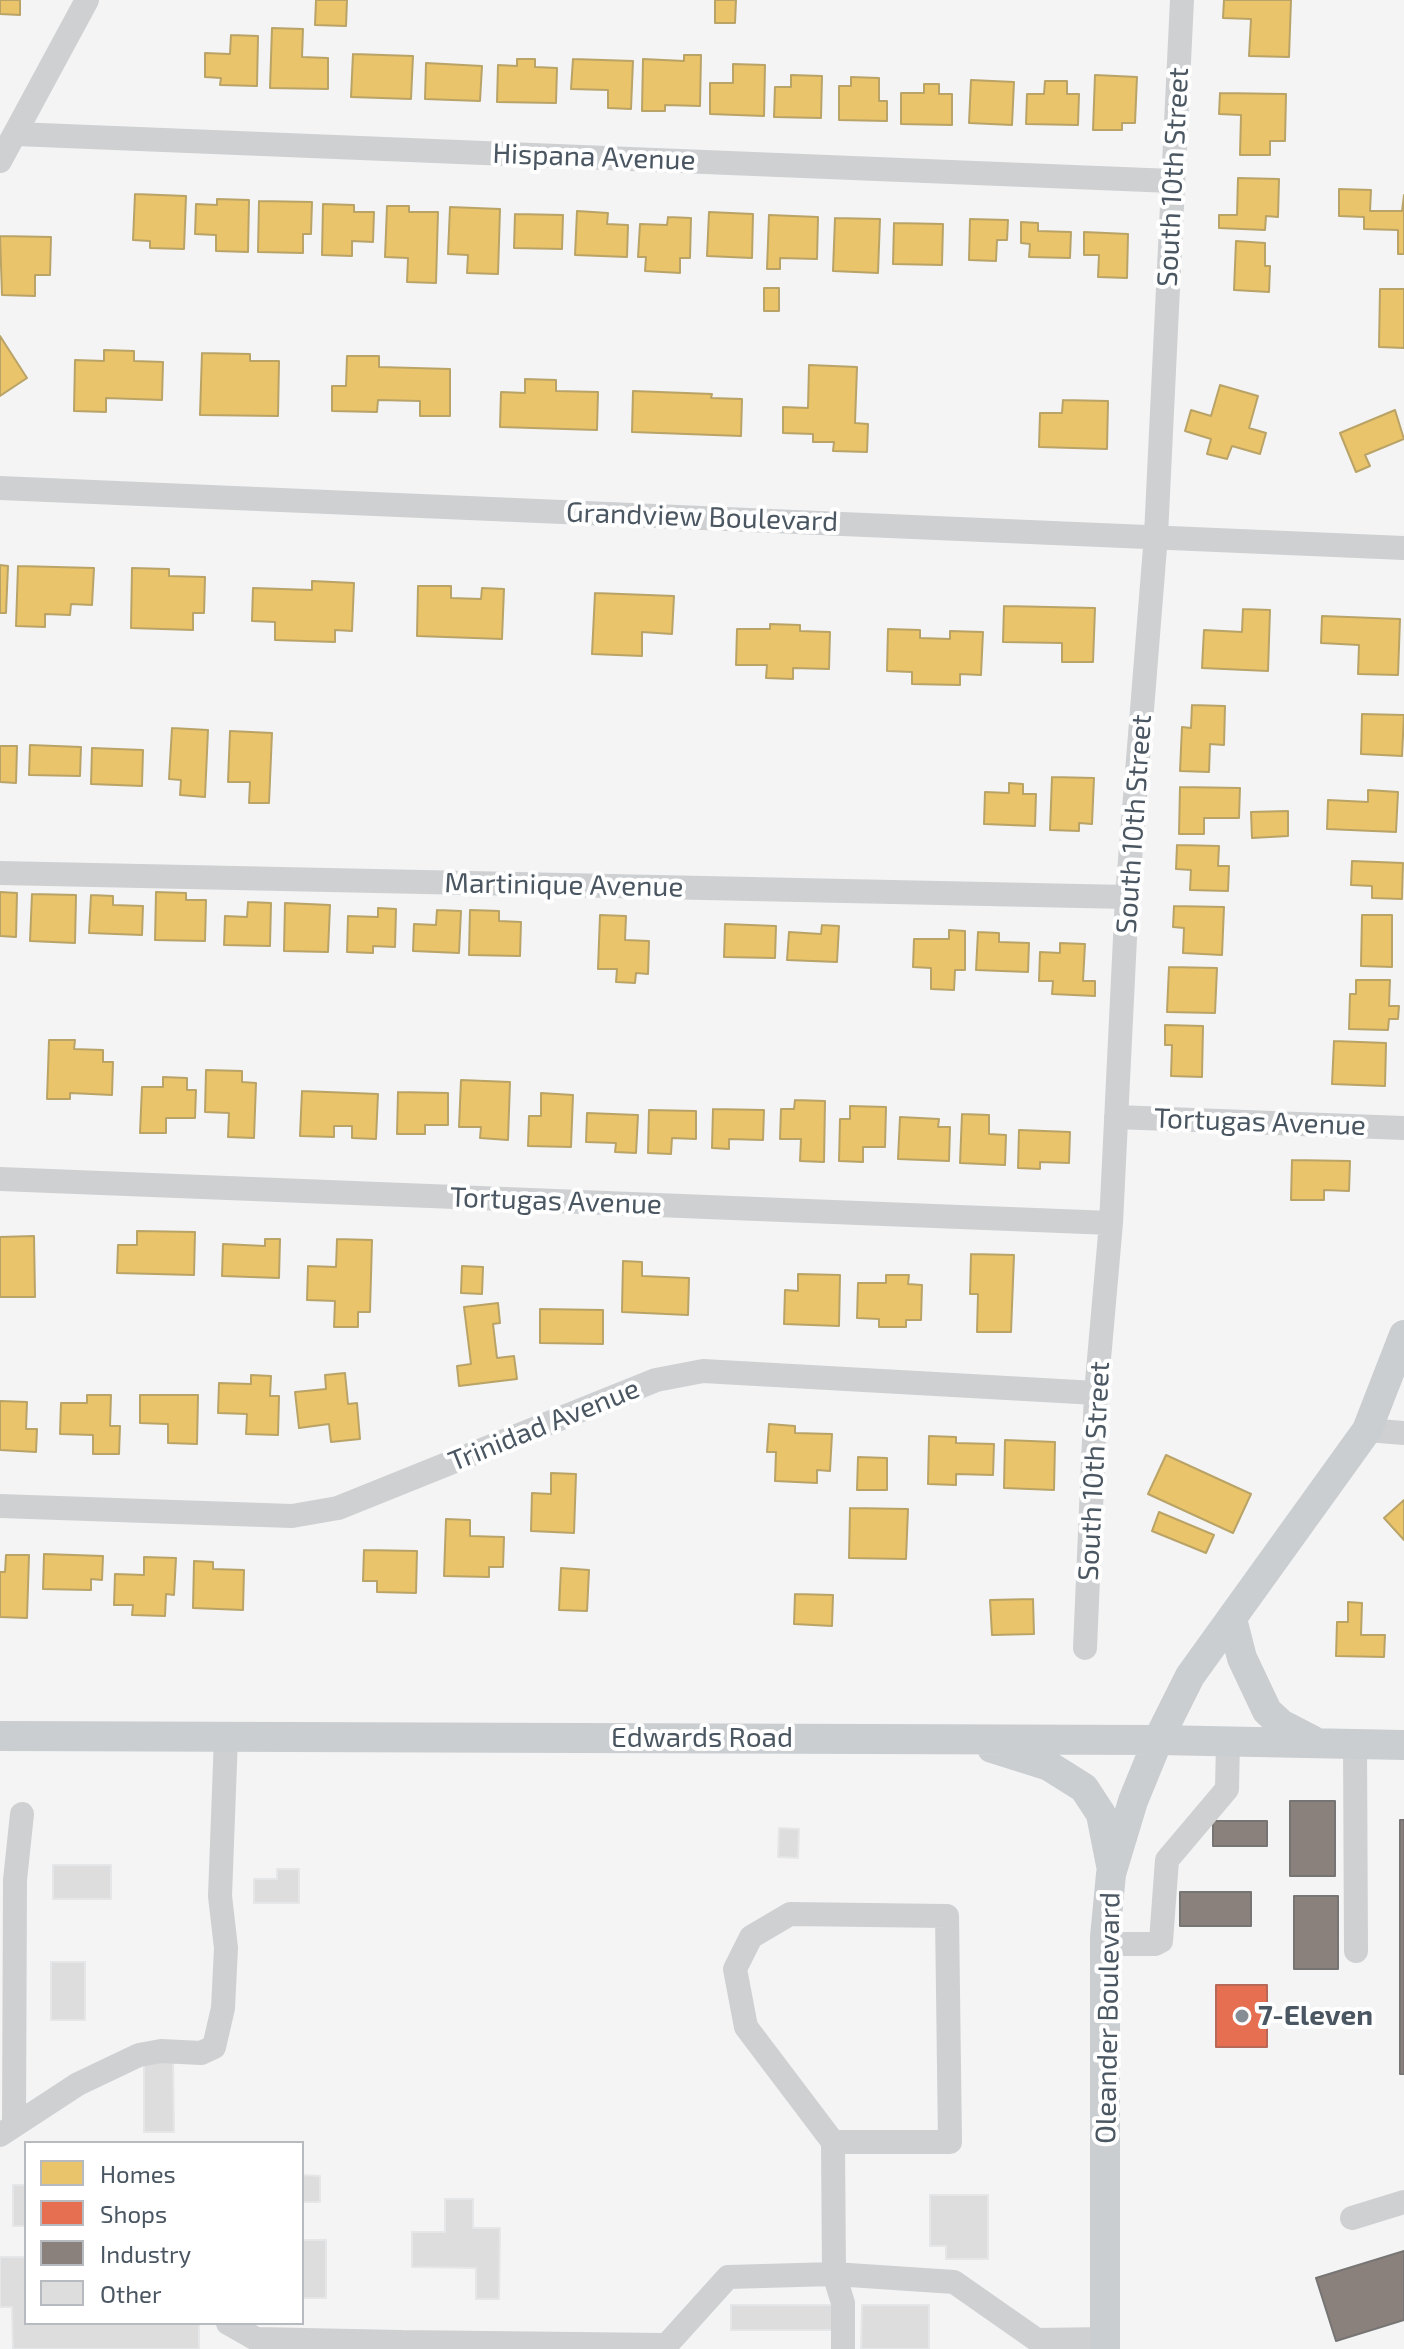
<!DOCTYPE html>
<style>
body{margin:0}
#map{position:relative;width:1404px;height:2349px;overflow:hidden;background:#f4f4f4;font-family:"Exo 2",sans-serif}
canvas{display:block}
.legend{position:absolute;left:24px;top:2141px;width:280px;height:184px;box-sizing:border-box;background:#fff;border:2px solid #b7bbc0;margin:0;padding:10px 14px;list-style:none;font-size:24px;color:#4a5661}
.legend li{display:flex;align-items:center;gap:16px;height:40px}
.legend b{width:40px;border:2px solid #b7bbc0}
</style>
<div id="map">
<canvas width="1404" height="2349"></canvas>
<ul class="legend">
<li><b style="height:22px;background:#e9c46a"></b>Homes</li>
<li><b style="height:22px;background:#e76f51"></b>Shops</li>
<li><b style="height:22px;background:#8a817c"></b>Industry</li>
<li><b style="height:22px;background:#ddddde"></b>Other</li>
</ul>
</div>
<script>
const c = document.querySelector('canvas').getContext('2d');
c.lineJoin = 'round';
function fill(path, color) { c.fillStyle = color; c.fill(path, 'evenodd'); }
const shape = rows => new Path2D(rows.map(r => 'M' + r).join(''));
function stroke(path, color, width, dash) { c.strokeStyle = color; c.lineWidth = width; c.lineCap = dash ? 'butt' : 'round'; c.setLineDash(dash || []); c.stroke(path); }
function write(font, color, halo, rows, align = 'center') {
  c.font = font + ' "Exo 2",sans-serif'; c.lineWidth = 8; c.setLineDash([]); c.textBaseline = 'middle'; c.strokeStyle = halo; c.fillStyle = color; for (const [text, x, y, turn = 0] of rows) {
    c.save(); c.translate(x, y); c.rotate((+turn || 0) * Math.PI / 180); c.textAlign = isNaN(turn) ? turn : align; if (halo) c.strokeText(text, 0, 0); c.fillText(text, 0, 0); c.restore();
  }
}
const homes = shape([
 [0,0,20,0,20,15,0,14,0,0],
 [316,0,347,0,346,26,315,25,316,0],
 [715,0,736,0,735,23,715,23,715,0],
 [1224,0,1291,0,1289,57,1249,56,1251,19,1223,18,1224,0],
 [272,28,303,29,302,57,328,58,328,89,270,88,272,28],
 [231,35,258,36,257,86,220,85,221,78,205,77,205,53,230,54,231,35],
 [353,54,413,56,411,99,351,97,353,54],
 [684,55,701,55,700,106,665,105,665,111,642,111,643,59,684,61,684,55],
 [517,59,535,59,535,67,557,68,556,103,497,102,498,65,517,66,517,59],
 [573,59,633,61,631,109,608,108,608,90,571,89,573,59],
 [426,63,482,66,480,101,425,99,426,63],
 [733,64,765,65,764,116,710,114,710,83,733,83,733,64],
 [791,75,822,76,821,118,774,117,775,87,791,87,791,75],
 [1095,75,1137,77,1135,123,1122,123,1122,130,1093,130,1095,75],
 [851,77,879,78,879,101,887,101,887,121,839,120,839,86,851,86,851,77],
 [971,80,1014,82,1012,125,969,123,971,80],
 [1045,81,1067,81,1067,94,1079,94,1078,125,1026,124,1027,94,1044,94,1045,81],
 [924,84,939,84,939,94,952,94,952,125,901,124,901,93,924,93,924,84],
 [1220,93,1286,94,1285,141,1270,141,1270,155,1240,155,1241,115,1219,114,1220,93],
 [1238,178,1279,179,1278,217,1266,216,1265,230,1219,228,1219,215,1237,215,1238,178],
 [1339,189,1371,190,1370,211,1402,211,1404,195,1404,254,1398,254,1398,230,1364,229,1364,217,1339,216,1339,189],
 [135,194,186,196,184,249,150,248,150,241,133,240,135,194],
 [217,199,249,200,248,252,216,251,216,235,195,234,196,204,217,205,217,199],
 [259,201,312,202,311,234,303,234,303,253,258,252,259,201],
 [323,204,354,205,354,212,374,212,373,242,352,241,352,256,322,255,323,204],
 [387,206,409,206,409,212,438,212,436,283,407,282,408,258,385,257,387,206],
 [450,207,500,209,498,274,467,273,468,255,448,254,450,207],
 [577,211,608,213,607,224,628,225,627,257,575,255,577,211],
 [709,212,753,214,752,258,707,256,709,212],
 [515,214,563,215,562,249,514,248,515,214],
 [769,215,818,217,817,259,780,258,780,269,767,269,769,215],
 [668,217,691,218,690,258,680,258,680,273,645,271,646,257,638,257,640,224,667,225,668,217],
 [835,218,880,219,878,273,833,271,835,218],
 [970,219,1008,220,1007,240,997,240,996,261,969,260,970,219],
 [1021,222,1038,223,1038,231,1071,232,1070,258,1029,257,1030,244,1021,243,1021,222],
 [894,223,943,224,942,265,893,264,894,223],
 [1084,232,1128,234,1127,278,1098,277,1099,255,1084,255,1084,232],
 [0,236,51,237,50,275,35,275,35,296,2,295,0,236],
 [1236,241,1265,243,1265,266,1270,266,1269,292,1234,290,1236,241],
 [764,288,779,288,779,311,764,311,764,288],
 [1380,289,1404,289,1404,348,1379,347,1380,289],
 [0,336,27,378,0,396,0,336],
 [104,350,134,351,134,361,163,362,162,400,106,398,106,412,74,411,75,360,104,361,104,350],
 [202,353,250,354,250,361,279,361,278,416,200,415,202,353],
 [347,356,379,356,379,367,450,369,450,416,420,416,420,401,378,400,377,412,332,411,332,386,346,386,347,356],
 [809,365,857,367,855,423,868,424,867,452,833,451,834,442,813,442,813,434,783,433,783,407,808,408,809,365],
 [525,379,556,380,556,391,598,392,597,430,500,427,501,392,525,393,525,379],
 [1220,385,1258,396,1249,428,1266,433,1260,454,1232,446,1227,459,1207,454,1211,439,1185,431,1191,410,1211,416,1220,385],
 [633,391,712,394,711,398,742,399,741,436,632,432,633,391],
 [1063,400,1108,401,1107,449,1039,447,1040,413,1062,413,1063,400],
 [1395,410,1404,439,1365,455,1370,466,1356,472,1340,433,1395,410],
 [0,565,8,566,6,613,0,613,0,565],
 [18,566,94,568,92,605,71,604,70,615,45,614,45,627,16,626,18,566],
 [132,568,169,569,169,576,205,577,204,613,193,613,193,630,131,628,132,568],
 [312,581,354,583,352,631,335,630,335,642,275,640,275,622,252,621,253,588,312,590,312,581],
 [418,586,451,586,451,598,481,599,482,588,504,589,502,639,417,636,418,586],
 [595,593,674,596,672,634,642,632,642,656,592,654,595,593],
 [1004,606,1095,608,1093,662,1062,662,1062,643,1003,642,1004,606],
 [1243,609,1270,610,1268,671,1202,668,1204,630,1242,632,1243,609],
 [1322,616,1400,619,1398,675,1358,674,1359,645,1321,643,1322,616],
 [770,624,800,625,800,631,830,632,829,669,793,668,793,679,766,678,767,665,736,665,737,629,770,629,770,624],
 [888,629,920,630,920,638,950,639,950,631,983,632,981,675,960,674,960,685,912,684,912,672,887,671,888,629],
 [1192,705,1225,706,1224,745,1210,744,1209,772,1180,771,1182,727,1191,728,1192,705],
 [1362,714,1404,715,1402,756,1361,754,1362,714],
 [172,728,208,730,205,797,180,795,181,780,169,779,172,728],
 [230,731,272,733,269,803,249,803,250,782,228,782,230,731],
 [30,745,81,747,80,776,29,775,30,745],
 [0,746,17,746,16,783,0,782,0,746],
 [92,748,143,750,142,786,91,784,92,748],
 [1052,777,1094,778,1092,824,1079,823,1079,831,1050,830,1052,777],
 [1009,783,1023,784,1023,794,1036,794,1035,826,984,824,985,792,1009,793,1009,783],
 [1180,787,1240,788,1239,818,1204,818,1204,834,1179,834,1180,787],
 [1368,790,1398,792,1396,832,1327,829,1328,800,1368,802,1368,790],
 [1288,811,1288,836,1252,838,1251,812,1288,811],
 [1177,845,1219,846,1218,866,1229,866,1228,891,1190,890,1191,870,1176,869,1177,845],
 [1352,861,1403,863,1402,899,1372,898,1372,886,1351,885,1352,861],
 [0,892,17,893,16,937,0,936,0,892],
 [156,892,186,893,186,900,206,900,205,941,155,940,156,892],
 [32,894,76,895,75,943,30,941,32,894],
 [91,895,113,896,113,905,143,906,142,935,89,933,91,895],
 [248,902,271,903,270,946,224,945,225,916,247,917,248,902],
 [285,903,330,905,328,952,284,951,285,903],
 [1174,906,1224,907,1222,955,1183,953,1184,928,1173,927,1174,906],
 [378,908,396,909,395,947,373,946,373,953,347,952,348,916,378,917,378,908],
 [437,910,461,911,459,953,413,951,414,924,436,925,437,910],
 [470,910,499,911,499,921,521,922,520,956,469,955,470,910],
 [600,915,626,916,625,940,649,941,648,974,636,973,635,983,616,982,617,969,598,969,600,915],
 [1362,915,1392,915,1392,967,1361,966,1362,915],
 [725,924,776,926,775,958,724,957,725,924],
 [822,925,839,926,837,962,787,960,789,932,821,934,822,925],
 [949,930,965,931,965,970,955,970,954,990,931,989,931,968,913,967,914,939,949,939,949,930],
 [978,932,999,933,999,942,1029,943,1028,972,976,970,978,932],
 [1060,943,1085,944,1083,981,1095,981,1095,996,1052,994,1053,981,1039,981,1040,952,1060,953,1060,943],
 [1169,967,1217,968,1215,1013,1167,1012,1169,967],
 [1356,980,1390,980,1389,1006,1399,1006,1398,1019,1389,1019,1388,1030,1349,1029,1350,994,1356,994,1356,980],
 [1165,1025,1203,1026,1202,1077,1171,1076,1172,1045,1165,1045,1165,1025],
 [49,1040,75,1040,74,1049,103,1050,103,1062,113,1062,112,1095,70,1093,70,1099,47,1099,49,1040],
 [1334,1041,1386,1043,1385,1086,1332,1084,1334,1041],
 [206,1070,242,1071,242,1082,256,1083,254,1138,228,1137,229,1113,205,1112,206,1070],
 [163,1077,187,1078,187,1090,196,1090,195,1118,166,1118,166,1133,140,1133,142,1087,163,1087,163,1077],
 [461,1080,510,1082,508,1140,480,1138,481,1127,459,1127,461,1080],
 [302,1091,378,1094,376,1139,352,1138,352,1126,334,1126,334,1137,300,1136,302,1091],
 [398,1092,448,1093,448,1125,425,1125,425,1134,397,1134,398,1092],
 [541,1093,573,1095,571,1147,528,1146,529,1116,541,1116,541,1093],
 [795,1100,825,1101,824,1162,800,1161,801,1139,780,1139,781,1109,794,1109,795,1100],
 [850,1106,886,1107,885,1147,863,1147,863,1162,839,1161,840,1119,850,1119,850,1106],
 [713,1109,764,1110,763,1140,729,1139,729,1149,712,1148,713,1109],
 [649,1110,696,1111,696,1139,672,1138,671,1154,648,1153,649,1110],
 [587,1113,638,1115,636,1153,615,1152,616,1143,586,1142,587,1113],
 [962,1114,989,1115,989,1134,1006,1135,1005,1165,960,1163,962,1114],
 [900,1117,939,1119,938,1127,950,1127,949,1161,898,1159,900,1117],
 [1019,1130,1070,1132,1069,1163,1040,1162,1040,1169,1018,1168,1019,1130],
 [1292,1160,1350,1161,1349,1191,1324,1190,1324,1200,1291,1200,1292,1160],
 [137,1231,195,1232,194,1275,117,1273,118,1245,137,1245,137,1231],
 [34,1236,35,1297,0,1297,0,1237,34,1236],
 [265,1239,280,1239,279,1278,222,1276,223,1244,265,1246,265,1239],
 [337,1239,372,1240,370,1312,358,1312,358,1327,334,1327,335,1301,307,1300,308,1266,336,1267,337,1239],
 [971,1254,1014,1255,1011,1332,977,1332,978,1294,970,1294,971,1254],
 [623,1261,642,1262,642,1276,689,1278,688,1315,622,1312,623,1261],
 [462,1266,483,1267,482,1294,461,1293,462,1266],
 [798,1274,840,1275,839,1326,784,1324,785,1290,798,1291,798,1274],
 [886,1275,909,1275,908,1284,922,1285,921,1320,906,1320,906,1327,879,1327,879,1319,857,1318,858,1283,886,1283,886,1275],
 [498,1303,500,1323,493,1324,497,1358,514,1356,517,1379,459,1386,457,1366,471,1364,464,1307,498,1303],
 [540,1309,603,1310,603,1344,540,1343,540,1309],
 [345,1373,348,1404,357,1403,360,1439,331,1442,329,1424,299,1428,295,1392,326,1389,325,1375,345,1373],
 [251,1375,271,1376,270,1396,279,1396,278,1435,246,1434,247,1414,218,1413,219,1383,251,1384,251,1375],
 [87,1395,111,1395,110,1426,120,1426,119,1454,93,1454,93,1435,60,1434,61,1403,87,1403,87,1395],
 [140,1395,198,1395,197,1444,168,1443,168,1424,140,1423,140,1395],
 [0,1401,27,1402,26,1429,37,1429,36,1452,0,1450,0,1401],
 [769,1424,795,1426,795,1433,832,1434,830,1471,817,1470,817,1483,775,1481,776,1452,767,1452,769,1424],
 [929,1436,956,1437,956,1443,994,1444,993,1475,956,1474,956,1485,928,1484,929,1436],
 [1005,1440,1055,1442,1054,1490,1004,1488,1005,1440],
 [1166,1455,1251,1494,1233,1533,1148,1494,1166,1455],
 [858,1457,887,1458,887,1490,857,1490,858,1457],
 [551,1473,576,1474,574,1533,531,1531,532,1493,551,1494,551,1473],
 [1404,1500,1404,1540,1384,1518,1404,1500],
 [850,1508,908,1509,906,1559,849,1558,850,1508],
 [1159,1512,1214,1535,1206,1553,1152,1531,1159,1512],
 [446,1519,470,1520,470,1536,504,1537,503,1567,489,1567,489,1577,444,1576,446,1519],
 [364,1550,417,1551,416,1593,377,1592,377,1581,363,1581,364,1550],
 [44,1554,103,1556,102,1580,91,1579,91,1590,43,1589,44,1554],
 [6,1555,29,1555,27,1618,0,1617,0,1572,5,1572,6,1555],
 [144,1557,176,1558,174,1595,166,1594,165,1616,132,1615,133,1605,114,1605,115,1574,144,1575,144,1557],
 [194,1561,213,1562,213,1569,244,1570,243,1610,193,1608,194,1561],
 [561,1568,589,1570,587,1611,559,1610,561,1568],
 [795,1594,833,1595,832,1626,794,1624,795,1594],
 [1033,1599,1034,1634,992,1635,990,1600,1033,1599],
 [1348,1602,1362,1603,1361,1635,1385,1635,1384,1657,1336,1656,1337,1622,1348,1622,1348,1602]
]);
const shops = shape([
 [1216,1985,1267,1985,1267,2047,1216,2047,1216,1985]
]);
const industry = shape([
 [1290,1801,1335,1801,1335,1876,1290,1876,1290,1801],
 [1400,1820,1404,1820,1404,2074,1400,2074,1400,1820],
 [1213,1821,1267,1821,1267,1846,1213,1846,1213,1821],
 [1180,1892,1251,1892,1251,1926,1180,1926,1180,1892],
 [1294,1896,1338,1896,1338,1969,1294,1969,1294,1896],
 [1404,2251,1404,2320,1336,2341,1316,2278,1404,2251]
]);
const building = shape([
 [779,1828,799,1829,798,1858,778,1857,779,1828],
 [53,1865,111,1865,111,1899,53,1899,53,1865],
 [277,1869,299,1869,299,1903,254,1903,254,1879,277,1879,277,1869],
 [51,1962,85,1962,85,2020,51,2020,51,1962],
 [173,2059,174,2132,144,2132,144,2060,173,2059],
 [302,2175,320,2176,320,2202,302,2202,302,2175],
 [13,2185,26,2185,26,2226,13,2226,13,2185],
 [930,2195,988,2195,988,2259,946,2259,946,2246,930,2246,930,2195],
 [445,2199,473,2199,473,2228,500,2228,499,2299,476,2299,476,2268,412,2267,412,2232,445,2232,445,2199],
 [302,2240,326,2240,326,2298,302,2298,302,2240],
 [0,2257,26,2257,26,2323,199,2323,199,2349,13,2349,12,2307,0,2307,0,2257],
 [731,2305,833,2305,833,2330,731,2330,731,2305],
 [862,2305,929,2305,929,2349,861,2349,862,2305]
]);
const minor = shape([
 [16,134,1172,181],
 [0,161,87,0],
 [0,488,1404,548],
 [0,873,1127,897],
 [1116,1117,1404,1128],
 [0,1179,1111,1223],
 [1367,1430,1404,1433],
 [0,1506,292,1516,338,1508,656,1380,703,1371,1096,1393],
 [1085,1648,1096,1393,1111,1223,1127,897,1156,535,1182,0],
 [1355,1744,1356,1951],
 [1105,1944,1155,1944,1161,1941,1167,1860,1227,1789,1228,1741],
 [14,2125,15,1880,22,1814],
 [0,2135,78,2084,139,2055,161,2051,201,2053,214,2047,223,2008,226,1948,220,1896,226,1737],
 [833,2142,746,2027,735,1969,751,1937,790,1914,947,1916,950,2142,833,2142,834,2274,954,2282,1037,2340,1105,2339],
 [1352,2218,1404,2202],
 [228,2323,256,2339,401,2342],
 [400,2349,401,2342,663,2345],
 [663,2349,728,2277,834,2274,843,2303,843,2349]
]);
const major = shape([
 [1232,1619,1242,1658,1267,1711,1281,1724,1312,1740],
 [0,1736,1158,1740,1404,1745],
 [992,1748,1049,1766,1084,1788,1101,1814,1111,1865],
 [1105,2349,1105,1937,1111,1874,1133,1801,1158,1740,1190,1676,1367,1430,1404,1335]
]);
const markers = [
 [1242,2016,8,"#868d94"]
];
const streetNames = [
 ["Hispana Avenue",594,157,2],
 ["South 10th Street",1173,177,-87],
 ["Grandview Boulevard",702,517,2],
 ["South 10th Street",1134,824,-86],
 ["Martinique Avenue",564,885,1],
 ["Tortugas Avenue",1260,1122,2],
 ["Tortugas Avenue",556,1201,2],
 ["Trinidad Avenue",544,1425,-22],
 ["South 10th Street",1094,1471,-87],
 ["Edwards Road",702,1738],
 ["Oleander Boulevard",1108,2018,-89]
];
const poiNames = [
 ["7-Eleven",1258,2016]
];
fill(homes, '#e9c46a');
stroke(homes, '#b9a367', 2);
fill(shops, '#e76f51');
stroke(shops, '#b86856', 2);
fill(industry, '#8a817c');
stroke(industry, '#777474', 2);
fill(building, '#ddddde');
stroke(building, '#e5e6e7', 2);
stroke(minor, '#ced0d2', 24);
stroke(major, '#caced1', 30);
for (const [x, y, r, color] of markers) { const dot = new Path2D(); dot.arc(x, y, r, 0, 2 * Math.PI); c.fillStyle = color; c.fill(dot); stroke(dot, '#fff', 3); }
write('28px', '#4a5661', '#fff', streetNames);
write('bold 28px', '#4a5661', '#fff', poiNames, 'left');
</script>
